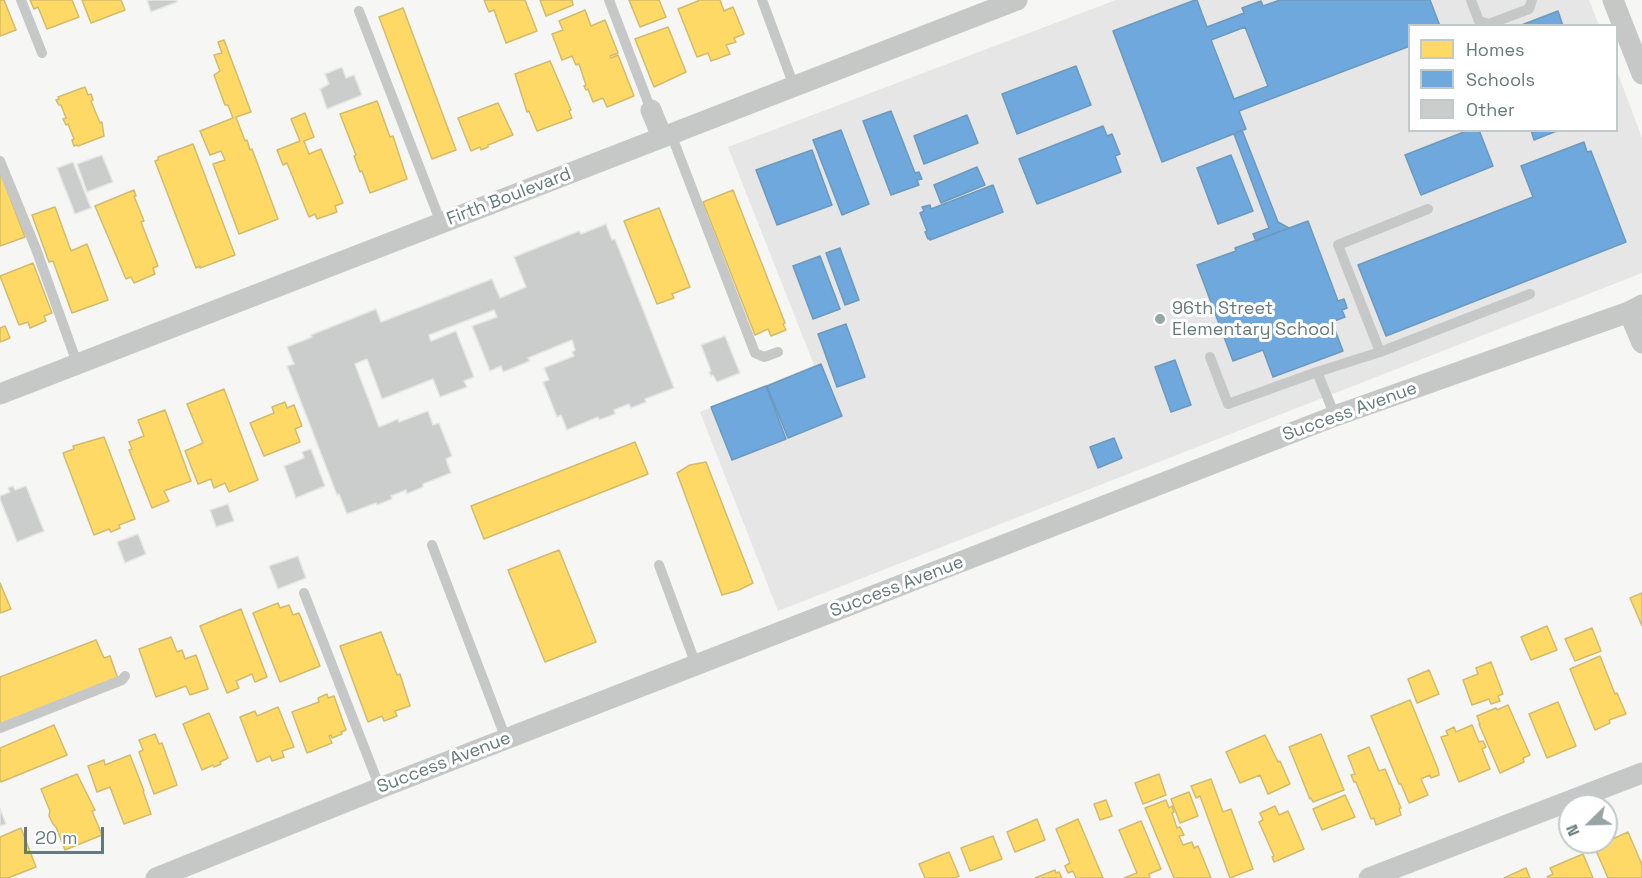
<!DOCTYPE html>
<style>
body{margin:0}
#map{position:relative;width:1642px;height:878px;overflow:hidden;background:#f6f6f5;font-family:"Space Grotesk",sans-serif}
canvas{display:block}
.legend{position:absolute;left:1408px;top:24px;width:210px;height:108px;box-sizing:border-box;background:#fff;border:2px solid #c1cacb;margin:0;padding:8px 10px;list-style:none;font-size:18px;color:#657a7c}
.legend li{display:flex;align-items:center;gap:12px;height:30px}
.legend b{width:30px;border:2px solid #c1cacb}
.north{position:absolute;left:1558px;top:794px;width:60px;height:60px;box-sizing:border-box;background:#fff;border:2px solid #c1cacb;border-radius:50%;rotate:247deg;font-size:16px;font-weight:700;line-height:24px;text-align:center;color:#657a7c}
.north::after{content:'';display:block;margin:auto;width:21px;height:27px;background:#98a5a6;clip-path:polygon(50% 0,100% 100%,50% 72%,0 100%)}
.scale{position:absolute;left:24px;top:827px;width:80px;height:27px;box-sizing:border-box;border:3px solid #657a7c;border-top:0;padding-left:8px;font-size:18px;line-height:21px;white-space:nowrap;color:#657a7c;-webkit-text-stroke:4px #fff;paint-order:stroke}
</style>
<div id="map">
<canvas width="1642" height="878"></canvas>
<ul class="legend">
<li><b style="height:16px;background:#ffd966"></b>Homes</li>
<li><b style="height:16px;background:#6fa8dc"></b>Schools</li>
<li><b style="height:16px;background:#cbcdcd"></b>Other</li>
</ul>
<div class="north">N</div>
<div class="scale">20 m</div>
</div>
<script>
const c = document.querySelector('canvas').getContext('2d');
c.lineJoin = 'round';
function fill(path, color) { c.fillStyle = color; c.fill(path, 'evenodd'); }
const shape = rows => new Path2D(rows.map(r => 'M' + r).join(''));
function stroke(path, color, width, dash) { c.strokeStyle = color; c.lineWidth = width; c.lineCap = dash ? 'butt' : 'round'; c.setLineDash(dash || []); c.stroke(path); }
function write(font, color, halo, rows, align = 'center') {
  c.font = font + ' "Space Grotesk",sans-serif'; c.lineWidth = 6; c.setLineDash([]); c.textBaseline = 'middle'; c.strokeStyle = halo; c.fillStyle = color; for (const [text, x, y, turn = 0] of rows) {
    c.save(); c.translate(x, y); c.rotate((+turn || 0) * Math.PI / 180); c.textAlign = isNaN(turn) ? turn : align; if (halo) c.strokeText(text, 0, 0); c.fillText(text, 0, 0); c.restore();
  }
}
const built = shape([
 [1116,0,1589,0,1599,25,1410,26,1410,130,1616,130,1617,71,1642,138,1642,273,778,611,700,412,814,365,728,147]
]);
const homes = shape([
 [0,0,4,0,16,30,0,36,0,0],
 [30,0,72,0,79,17,47,29,38,7,34,9,30,0],
 [82,0,121,0,125,10,91,23,82,0],
 [484,0,525,0,537,31,506,43,494,10,489,12,484,0],
 [540,0,572,0,573,5,546,16,540,0],
 [629,0,659,0,666,17,640,27,629,0],
 [698,0,720,0,724,11,733,7,744,34,734,38,736,42,726,45,730,54,711,61,708,53,697,57,678,9,698,1,698,0],
 [403,8,456,150,432,159,379,17,403,8],
 [585,10,591,26,605,20,618,53,610,56,611,58,618,55,634,96,607,107,603,98,593,102,588,89,586,90,584,86,586,85,579,64,576,65,572,56,562,60,552,34,563,30,559,21,585,10],
 [668,27,686,72,654,87,635,39,668,27],
 [224,40,251,112,236,117,245,141,247,140,250,150,252,149,278,219,239,234,213,164,225,160,221,151,210,155,200,131,233,118,228,105,225,105,214,75,220,71,214,55,222,53,218,42,224,40],
 [550,61,571,110,569,111,572,118,537,131,529,111,527,112,515,74,550,61],
 [85,87,88,95,91,94,93,100,91,101,100,123,102,122,104,136,78,146,77,145,74,146,72,140,74,139,68,124,66,125,63,119,66,118,61,105,59,105,56,100,59,99,58,97,85,87],
 [377,101,390,137,393,136,407,179,370,193,362,171,360,172,354,156,356,155,340,114,377,101],
 [498,103,513,135,488,145,488,147,481,150,480,147,471,151,458,118,498,103],
 [305,113,314,137,304,141,309,154,321,149,343,203,335,206,337,212,317,219,315,214,309,217,287,163,283,165,277,150,300,141,291,119,305,113],
 [193,144,235,255,200,268,200,266,196,268,155,161,158,160,158,157,193,144],
 [0,172,25,237,0,246,0,172],
 [134,190,136,196,134,196,144,221,141,222,158,266,153,268,155,274,134,283,131,277,126,279,95,206,134,190],
 [733,190,785,323,783,324,786,330,771,336,768,329,755,335,703,202,733,190],
 [55,207,71,251,87,244,108,300,72,313,53,261,49,262,32,215,55,207],
 [659,208,690,287,672,294,674,298,657,304,624,221,659,208],
 [33,263,52,313,44,316,46,321,30,328,28,322,19,325,0,276,33,263],
 [5,326,10,338,0,342,0,328,5,326],
 [224,389,258,480,229,492,225,483,214,488,211,479,198,484,185,451,203,443,187,404,224,389],
 [285,402,287,408,294,405,302,426,295,429,300,442,264,456,250,423,274,413,272,407,285,402],
 [165,410,191,481,164,491,169,501,152,508,129,450,132,449,129,442,144,436,138,420,165,410],
 [104,437,135,519,119,525,120,528,111,532,109,529,94,535,63,453,74,449,73,446,104,437],
 [635,442,648,474,484,539,471,506,635,442],
 [706,462,753,583,739,590,722,595,677,473,690,465,706,462],
 [559,550,596,642,545,662,508,570,559,550],
 [0,583,11,609,0,613,0,583],
 [1642,593,1642,626,1630,598,1642,593],
 [278,603,280,608,289,605,293,615,299,613,320,666,280,682,253,613,278,603],
 [241,609,267,677,255,682,252,674,236,681,239,688,227,693,200,626,241,609],
 [1547,626,1557,650,1531,660,1521,637,1547,626],
 [1592,628,1601,651,1575,661,1565,639,1592,628],
 [381,632,397,675,400,674,410,706,395,711,397,716,384,721,382,716,368,722,340,646,381,632],
 [171,637,177,652,182,650,185,659,196,655,208,689,190,695,186,686,156,697,139,649,171,637],
 [96,640,104,658,110,656,118,679,0,725,0,677,96,640],
 [1600,656,1615,694,1617,693,1626,714,1609,720,1610,723,1595,730,1570,669,1600,656],
 [1491,662,1503,694,1498,696,1500,701,1491,704,1489,699,1472,705,1463,680,1478,674,1476,668,1491,662],
 [1429,670,1439,694,1417,703,1408,679,1429,670],
 [327,694,328,698,334,696,346,730,341,732,342,734,332,738,331,735,329,736,332,743,307,753,292,712,319,702,318,698,327,694],
 [1410,700,1438,769,1439,775,1431,778,1430,775,1421,779,1428,795,1409,803,1401,784,1399,784,1371,716,1410,700],
 [1558,702,1576,746,1547,758,1529,714,1558,702],
 [1508,705,1530,755,1523,758,1524,762,1500,773,1479,724,1480,724,1477,716,1496,708,1497,710,1508,705],
 [278,707,294,747,282,751,284,757,272,761,270,756,257,762,240,717,255,711,257,716,278,707],
 [209,713,228,758,220,762,221,764,214,767,213,765,202,770,183,724,209,713],
 [54,725,67,755,1,782,0,779,0,748,54,725],
 [1472,725,1479,742,1483,741,1486,747,1482,749,1490,769,1459,782,1441,737,1448,735,1446,731,1454,727,1456,732,1472,725],
 [155,734,159,744,162,743,177,785,154,794,139,752,143,750,139,740,155,734],
 [1321,734,1344,790,1313,802,1311,798,1310,799,1289,747,1321,734],
 [1265,735,1278,762,1280,761,1290,784,1268,794,1260,775,1240,783,1226,752,1265,735],
 [1369,747,1379,771,1385,769,1401,808,1399,808,1401,815,1376,825,1374,818,1371,819,1356,782,1354,782,1351,775,1355,774,1348,756,1369,747],
 [130,755,144,791,143,791,151,814,124,824,110,787,97,792,88,766,104,760,105,765,130,755],
 [77,774,95,810,92,811,102,835,65,850,56,827,53,824,49,816,50,811,41,789,77,774],
 [1159,774,1166,795,1143,804,1135,783,1159,774],
 [1211,779,1223,812,1231,809,1253,869,1230,878,1200,796,1196,798,1191,786,1211,779],
 [1189,792,1198,816,1180,823,1171,799,1189,792],
 [1345,795,1355,817,1322,830,1313,809,1345,795],
 [1106,800,1112,816,1100,820,1094,804,1106,800],
 [1166,800,1169,808,1172,806,1174,812,1172,813,1177,828,1180,827,1184,835,1179,836,1183,845,1192,842,1194,848,1198,846,1211,878,1174,878,1145,808,1166,800],
 [1275,806,1279,815,1288,811,1304,849,1274,862,1272,857,1274,856,1259,822,1263,820,1260,813,1275,806],
 [1037,819,1045,840,1015,852,1007,832,1037,819],
 [1078,819,1103,878,1076,878,1073,871,1068,873,1065,866,1070,863,1056,829,1078,819],
 [1141,821,1161,869,1149,874,1150,878,1124,878,1137,873,1119,830,1141,821],
 [21,828,36,867,8,878,0,878,0,837,21,828],
 [1628,832,1642,865,1642,878,1608,878,1594,846,1606,842,1628,832],
 [993,836,1002,859,970,871,961,848,993,836],
 [949,852,959,876,955,878,925,878,919,864,949,852],
 [1583,854,1593,878,1548,878,1547,877,1553,874,1550,868,1583,854],
 [1526,868,1530,878,1504,878,1526,868],
 [1055,870,1056,873,1059,872,1062,878,1035,878,1055,870]
]);
const schools = shape([
 [1195,0,1197,0,1207,27,1244,13,1242,8,1261,1,1263,6,1280,0,1430,0,1440,26,1410,26,1410,46,1239,111,1246,129,1162,162,1113,31,1195,0],
 [1245,27,1268,86,1234,99,1211,40,1245,27],
 [1558,11,1563,26,1519,26,1558,11],
 [1076,66,1091,105,1017,134,1002,94,1076,66],
 [891,111,915,173,919,172,922,179,917,180,919,185,891,195,863,121,891,111],
 [967,115,978,143,924,164,914,136,967,115],
 [1103,126,1107,136,1112,134,1120,154,1115,156,1121,172,1037,204,1019,159,1103,126],
 [841,130,869,204,842,215,813,140,841,130],
 [1242,130,1278,222,1289,228,1256,241,1253,234,1269,228,1234,134,1242,130],
 [1469,130,1479,130,1493,166,1421,195,1405,155,1469,130],
 [1531,130,1559,130,1534,140,1531,130],
 [1584,142,1587,152,1591,151,1626,242,1386,336,1358,265,1533,197,1521,166,1584,142],
 [812,150,832,205,777,225,756,170,812,150],
 [1231,155,1253,211,1218,224,1197,168,1231,155],
 [977,167,985,185,941,203,934,185,977,167],
 [993,185,1003,212,930,240,930,238,928,239,925,232,927,231,920,213,924,211,922,207,930,205,931,209,993,185],
 [1308,221,1338,301,1344,299,1347,308,1342,310,1345,317,1332,322,1343,351,1273,377,1263,350,1233,361,1197,265,1236,251,1235,248,1308,221],
 [840,248,859,300,845,305,826,253,840,248],
 [820,256,840,309,813,319,793,266,820,256],
 [846,324,865,377,837,387,818,334,846,324],
 [1175,360,1191,405,1171,412,1155,367,1175,360],
 [821,364,842,416,788,438,767,386,821,364],
 [766,386,786,439,732,460,711,407,766,386],
 [1114,438,1122,458,1098,468,1090,447,1114,438]
]);
const building = shape([
 [147,0,177,0,177,2,151,12,147,0],
 [342,67,346,78,354,75,362,95,327,109,320,89,329,84,325,74,342,67],
 [102,155,113,182,87,192,77,164,102,155],
 [73,162,91,208,75,214,57,168,73,162],
 [606,224,612,240,615,239,674,388,645,399,646,402,631,408,629,404,614,410,615,414,599,420,598,417,567,430,561,415,557,417,543,382,549,380,544,368,574,356,572,352,575,350,572,340,528,358,530,361,503,372,501,366,490,371,472,326,497,317,494,310,429,335,431,341,456,331,474,377,464,381,467,387,440,397,433,379,382,399,367,359,355,364,379,427,398,419,399,422,428,411,433,425,439,423,452,456,446,459,451,473,423,484,423,487,407,494,406,490,391,496,392,499,377,505,376,503,347,514,339,494,337,495,287,366,294,364,287,347,312,337,311,335,376,309,381,322,492,279,500,298,526,287,514,257,579,231,581,234,606,224],
 [725,336,740,373,717,382,713,375,711,376,709,372,711,371,701,345,725,336],
 [311,449,325,486,296,498,284,466,304,458,302,452,311,449],
 [13,486,15,490,26,486,44,531,17,542,0,499,0,496,10,492,8,488,13,486],
 [228,504,234,521,216,527,210,510,228,504],
 [138,534,146,554,125,563,117,542,138,534],
 [298,556,306,578,278,589,269,566,298,556],
 [0,808,6,824,0,826,0,808]
]);
const lane = shape([
 [21,0,42,53],
 [609,0,651,110],
 [762,0,794,86],
 [1471,0,1479,21,1489,24,1529,9,1532,0],
 [359,11,441,223],
 [671,134,755,353,764,357,778,352],
 [0,161,36,249,77,363],
 [1380,352,1338,245,1428,209],
 [1210,357,1228,404,1317,372,1380,352,1530,294],
 [1317,372,1335,416],
 [432,545,506,739],
 [659,565,696,665],
 [304,593,380,788],
 [0,728,122,680,125,676]
]);
const street = shape([
 [1613,0,1642,74],
 [651,110,662,137],
 [1629,312,1642,343],
 [0,394,1017,0],
 [156,878,380,788,1335,416,1629,312,1642,305],
 [1369,878,1642,773]
]);
const markers = [
 [1160,319,6,"#98a5a6"]
];
const streetNames = [
 ["Firth Boulevard",509,197,-21],
 ["Success Avenue",1350,412,-20],
 ["Success Avenue",897,587,-21],
 ["Success Avenue",444,763,-21]
];
const poiNames = [
 ["96th Street",1172,309],
 ["Elementary School",1172,330]
];
fill(built, '#e5e6e5');
fill(homes, '#ffd966');
stroke(homes, '#d1bc6d', 1.5);
fill(schools, '#6fa8dc');
stroke(schools, '#6c9abf', 1.5);
fill(building, '#cbcdcd');
stroke(building, '#e6e6e4', 1.5);
stroke(lane, '#c6c7c7', 10);
stroke(street, '#c6c7c7', 21);
for (const [x, y, r, color] of markers) { const dot = new Path2D(); dot.arc(x, y, r, 0, 2 * Math.PI); c.fillStyle = color; c.fill(dot); stroke(dot, '#fff', 2); }
write('18px', '#657a7c', '#fff', streetNames);
write('18px', '#657a7c', '#fff', poiNames, 'left');
</script>
